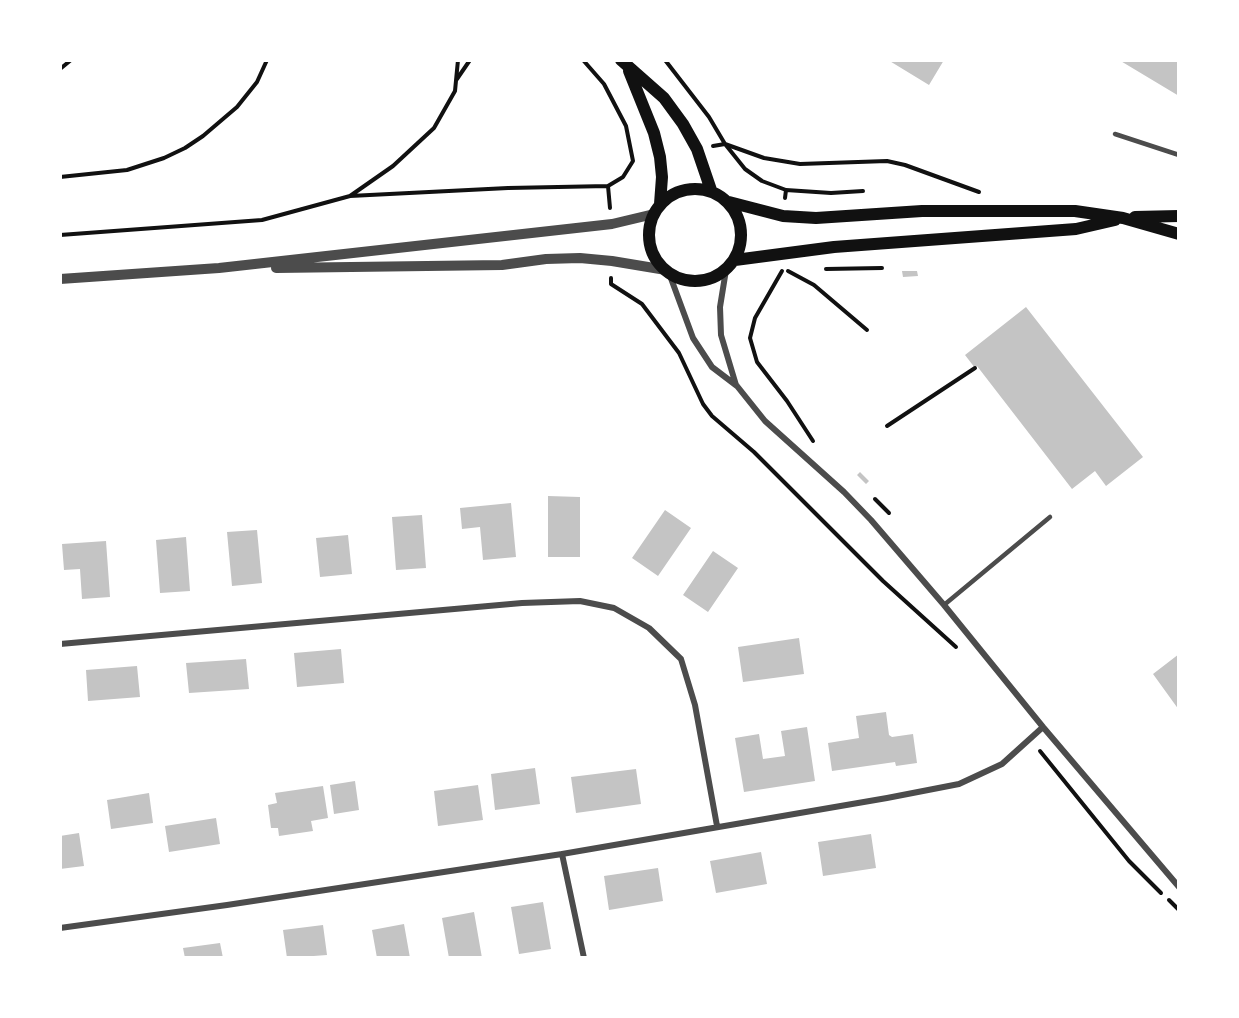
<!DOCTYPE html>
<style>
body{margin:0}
#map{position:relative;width:1239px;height:1018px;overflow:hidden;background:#fff;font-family:"Open Sans",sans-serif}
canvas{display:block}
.frame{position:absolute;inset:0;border:62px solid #fff;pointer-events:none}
</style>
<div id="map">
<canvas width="1239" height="1018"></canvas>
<div class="frame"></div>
</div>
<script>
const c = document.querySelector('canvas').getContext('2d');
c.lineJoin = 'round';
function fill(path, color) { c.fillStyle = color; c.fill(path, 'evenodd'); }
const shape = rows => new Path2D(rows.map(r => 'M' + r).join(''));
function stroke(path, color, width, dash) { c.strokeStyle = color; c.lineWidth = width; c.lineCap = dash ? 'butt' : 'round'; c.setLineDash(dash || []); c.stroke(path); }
const building = shape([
 [888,60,944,60,929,85],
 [1119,60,1179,60,1179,96],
 [902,271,917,271,918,276,903,277],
 [1026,307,1143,457,1106,486,1095,471,1072,489,977,366,975,368,965,355],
 [860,472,869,481,866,484,857,475],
 [548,496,580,497,580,557,548,557],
 [511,503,516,557,483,560,480,527,462,529,460,508],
 [665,510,691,528,658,576,632,558],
 [422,515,426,568,396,570,392,517],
 [257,530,262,583,232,586,227,532],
 [348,535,352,574,320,577,316,538],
 [186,537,190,591,160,593,156,540],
 [106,541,110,597,82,599,80,569,64,570,62,544],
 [713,551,738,568,708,612,683,595],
 [799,638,804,674,743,682,738,647],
 [341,649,344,683,297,687,294,653],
 [1179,654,1179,710,1153,674],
 [246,659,249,689,189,693,186,663],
 [137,666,140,697,88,701,86,670],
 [886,712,889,735,892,737,913,734,917,763,896,766,895,762,832,771,828,743,859,738,856,716],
 [807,727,815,781,744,792,735,738,759,734,763,759,785,756,781,731],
 [535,768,540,804,495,810,491,774],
 [636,769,641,804,576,813,571,777],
 [355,781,359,810,334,814,330,785],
 [478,785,483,820,438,826,434,791],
 [323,786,328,818,311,821,313,831,279,836,278,828,271,828,268,805,277,803,275,793],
 [149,793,153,823,111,829,107,800],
 [216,818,220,844,169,852,165,826],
 [79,833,84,866,60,869,60,836],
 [871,834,876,868,823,876,818,842],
 [761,852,767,884,716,893,710,861],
 [658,868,663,901,609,910,604,876],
 [543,902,551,949,519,954,511,907],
 [474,912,482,958,449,958,442,918],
 [404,924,410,958,377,958,372,930],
 [323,925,327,955,287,958,283,930],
 [220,943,223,958,185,958,183,948]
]);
const path = shape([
 [583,60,604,84,626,126,633,161,623,177,608,186,610,208],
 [665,60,709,117,725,144,745,169,762,181,786,190,785,198],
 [60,69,71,60],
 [457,79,470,60],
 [713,146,725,144,764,158,800,164,887,161,905,165,979,192],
 [60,177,127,170,164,158,185,148,203,136,237,107,257,82,267,60],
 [786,190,831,193,863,191],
 [350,196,393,166,434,128,455,91,458,60],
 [60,235,262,220,350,196,508,188,608,186],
 [826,269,882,268],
 [782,271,755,318,750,338,757,362,787,401,813,441],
 [788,271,814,285,867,330],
 [611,278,611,284,642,304,679,353,703,404,712,416,754,452,883,581,956,647],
 [887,426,975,368],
 [875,499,889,513],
 [1040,751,1129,861,1161,893],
 [1169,900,1179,910]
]);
const service = shape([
 [1115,134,1179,155],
 [944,605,1050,517]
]);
const minor = shape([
 [726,270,720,307,721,335,736,385],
 [669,273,693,338,712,367,737,386,765,421,844,492,871,520,944,605,1043,727,1179,887],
 [60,644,522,603,580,601,614,608,649,628,681,659,695,705,717,826],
 [562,854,584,958],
 [60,928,227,905,562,854,887,798,959,784,1002,764,1043,727]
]);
const tertiary = shape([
 [276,268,502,265,546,259,580,258,612,261,666,270],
 [60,279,219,268,612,224,654,214]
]);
const secondary = shape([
 [621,60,664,98,683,124,697,149,711,190],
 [629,71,654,133,660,157,662,177,660,204],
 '649 235a46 46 0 1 1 92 0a46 46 0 1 1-92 0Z',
 [729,202,783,216,816,218,922,211,1075,211,1123,218,1179,234],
 [1135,217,1179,216],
 [735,260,834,247,1076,229,1115,220]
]);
fill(building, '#c4c4c4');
stroke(path, '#111', 4);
stroke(service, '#4c4c4c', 4.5);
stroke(minor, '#4c4c4c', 6);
stroke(tertiary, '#4c4c4c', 10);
stroke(secondary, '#111', 12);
</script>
